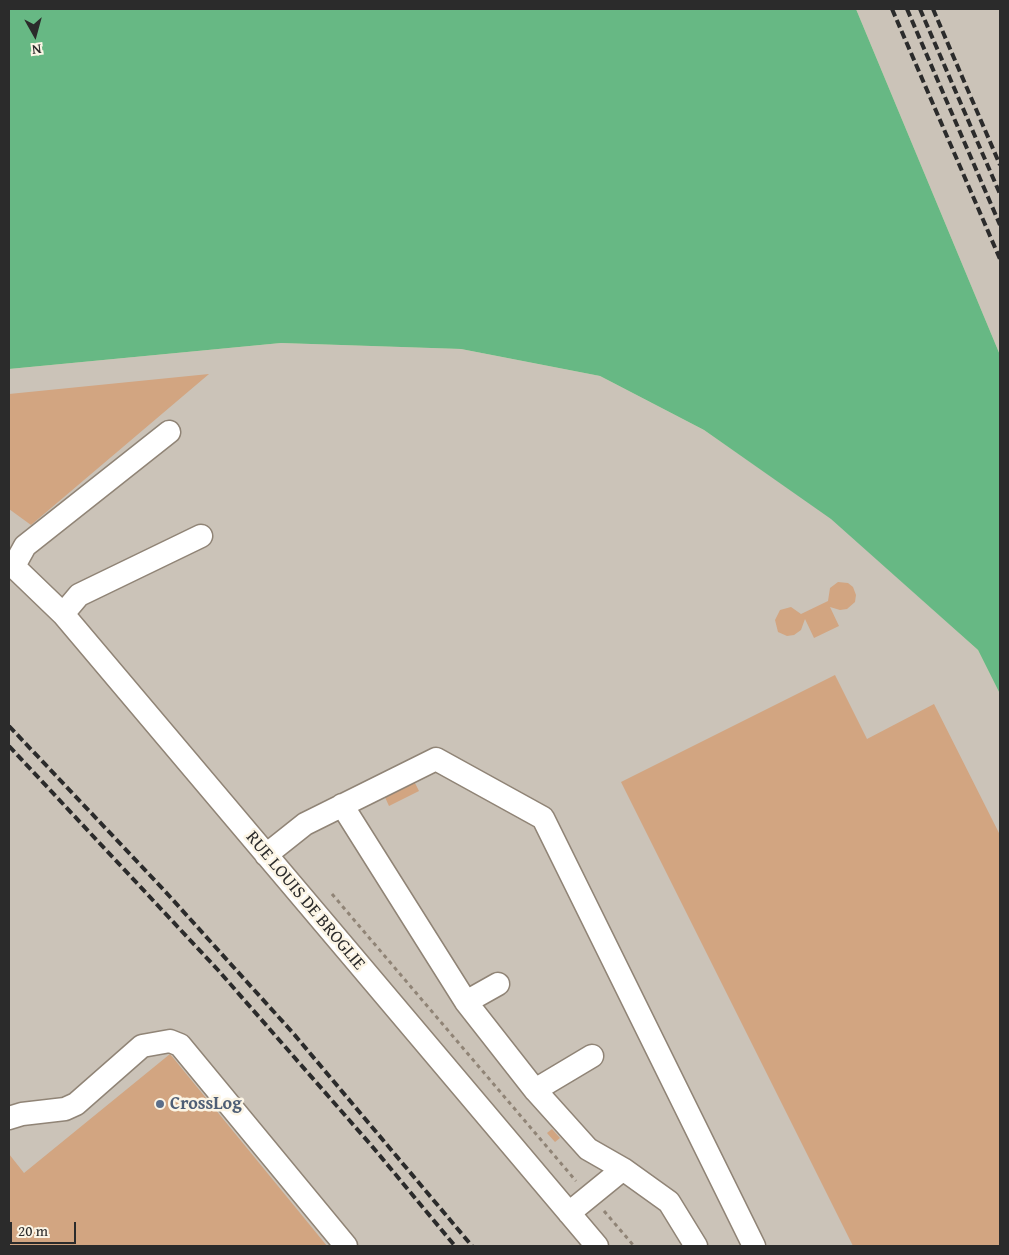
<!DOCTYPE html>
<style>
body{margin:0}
#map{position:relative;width:1009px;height:1255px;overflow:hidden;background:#f5dec2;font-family:"Gentium Book Plus",serif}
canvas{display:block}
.frame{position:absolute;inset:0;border:10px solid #2b2b2b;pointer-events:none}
.north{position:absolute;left:10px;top:10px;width:50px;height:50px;-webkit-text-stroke:4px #fcf5e5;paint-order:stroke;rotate:173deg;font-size:14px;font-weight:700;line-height:20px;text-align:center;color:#2b2b2b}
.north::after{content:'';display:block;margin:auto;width:18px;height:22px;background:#2b2b2b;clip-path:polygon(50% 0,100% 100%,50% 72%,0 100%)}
.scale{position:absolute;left:10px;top:1222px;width:66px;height:22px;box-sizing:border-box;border:2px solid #2b2b2b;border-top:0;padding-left:6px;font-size:15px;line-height:18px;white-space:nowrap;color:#2b2b2b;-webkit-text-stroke:4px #fcf5e5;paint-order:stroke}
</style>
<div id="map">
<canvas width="1009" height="1255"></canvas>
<div class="frame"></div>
<div class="north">N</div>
<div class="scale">20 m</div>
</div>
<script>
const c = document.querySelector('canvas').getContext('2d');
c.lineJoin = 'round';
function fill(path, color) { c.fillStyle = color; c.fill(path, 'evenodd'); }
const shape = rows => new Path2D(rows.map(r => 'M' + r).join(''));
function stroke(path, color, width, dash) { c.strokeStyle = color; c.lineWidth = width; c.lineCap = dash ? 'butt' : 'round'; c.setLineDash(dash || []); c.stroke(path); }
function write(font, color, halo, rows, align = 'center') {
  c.font = font + ' "Gentium Book Plus",serif'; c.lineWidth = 5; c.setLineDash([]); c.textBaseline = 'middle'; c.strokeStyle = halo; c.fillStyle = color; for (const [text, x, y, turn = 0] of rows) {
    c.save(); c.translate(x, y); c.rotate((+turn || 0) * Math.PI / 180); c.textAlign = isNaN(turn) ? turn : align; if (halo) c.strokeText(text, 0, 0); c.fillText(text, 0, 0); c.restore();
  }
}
const industrial = shape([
 [856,9,1000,9,1000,355],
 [281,343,461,349,600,376,704,430,831,518,978,650,1000,694,1000,1246,9,1246,9,369]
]);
const forest = shape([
 [9,9,856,9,1000,355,1000,694,978,650,831,519,704,430,600,376,461,349,281,343,9,369]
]);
const building = shape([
 [209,374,31,525,9,509,9,394],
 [838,582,848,583,853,587,856,595,855,602,847,609,840,610,830,607,839,626,814,638,805,619,801,630,794,635,787,636,778,632,775,620,780,610,791,607,801,614,828,601,830,588],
 [835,675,867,739,934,704,1000,835,1000,1246,853,1246,621,782],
 [414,781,419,791,389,806,384,795],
 [170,1054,327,1246,9,1246,9,1154,24,1173],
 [552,1129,560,1138,555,1142,547,1133]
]);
const path = shape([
 [332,894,576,1181],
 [604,1211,634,1246]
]);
const minor = shape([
 [9,562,63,614,597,1246],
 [14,566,25,546,169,432],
 [63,614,79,595,201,536],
 [342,805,466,1002,535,1090,588,1149,623,1169],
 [266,855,305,824,436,759,543,818,754,1246],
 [466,1002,498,984],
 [535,1090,592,1056],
 [9,1118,22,1114,65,1109,76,1104,142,1046,170,1041,180,1045,346,1246],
 [569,1213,623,1169,669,1202,696,1246]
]);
const rail = shape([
 [892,9,1000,259],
 [907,9,1000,225],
 [920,9,1000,194],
 [933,9,1000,165],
 [9,726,163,889,293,1033,472,1246],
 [9,746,218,970,371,1145,455,1246]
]);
const markers = [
 [160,1104,5,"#5c6f8a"]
];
const streetNames = [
 ["RUE LOUIS DE BROGLIE",305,901,50]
];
const serviceNames = [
 ["CrossLog",170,1104]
];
fill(industrial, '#cbc3b8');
fill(forest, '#67b884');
fill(building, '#d2a581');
stroke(minor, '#908476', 25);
stroke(path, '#908476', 3, [4, 4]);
stroke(minor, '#fff', 22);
stroke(rail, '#2b2b2b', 4, [8, 4]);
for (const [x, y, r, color] of markers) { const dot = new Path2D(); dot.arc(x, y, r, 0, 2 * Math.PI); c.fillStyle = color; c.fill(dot); stroke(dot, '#fcf5e5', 2); }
write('18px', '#2b2b2b', '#fcf5e5', streetNames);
write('bold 18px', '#4e5e75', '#fcf5e5', serviceNames, 'left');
</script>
